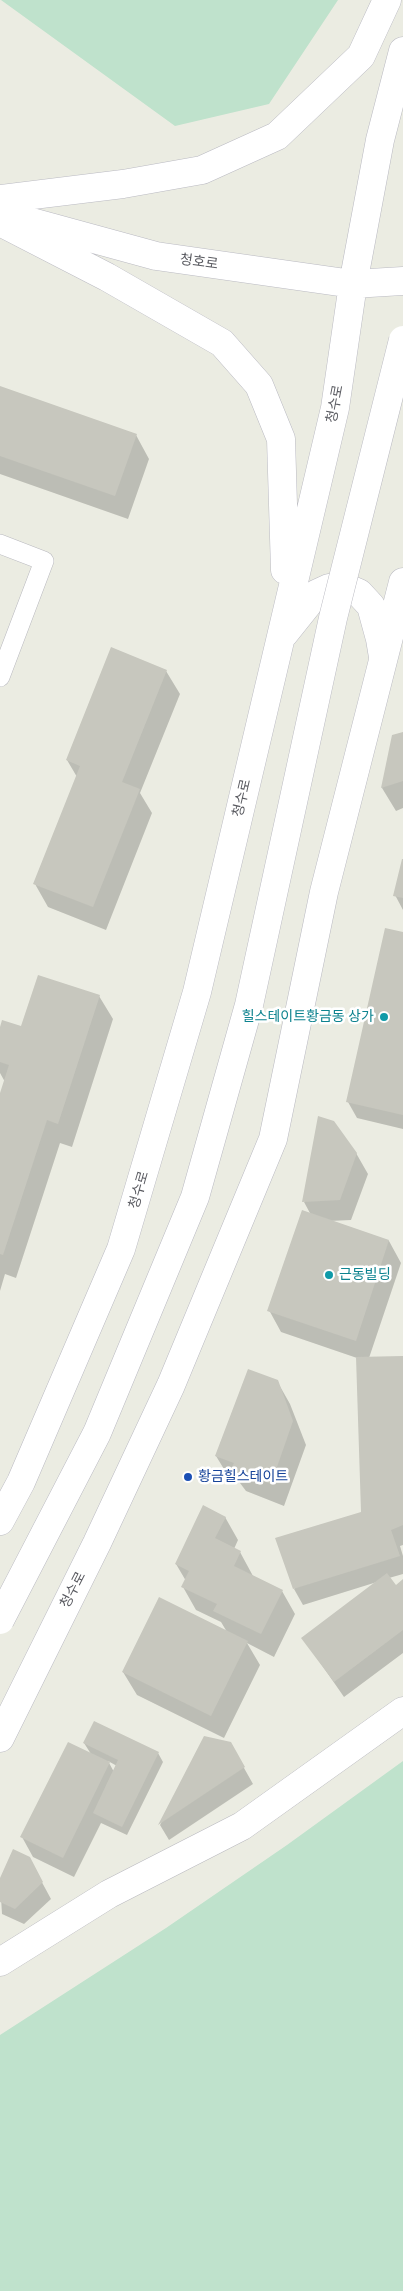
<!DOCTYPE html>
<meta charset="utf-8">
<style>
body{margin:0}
canvas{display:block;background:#ebece2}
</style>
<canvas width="403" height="2291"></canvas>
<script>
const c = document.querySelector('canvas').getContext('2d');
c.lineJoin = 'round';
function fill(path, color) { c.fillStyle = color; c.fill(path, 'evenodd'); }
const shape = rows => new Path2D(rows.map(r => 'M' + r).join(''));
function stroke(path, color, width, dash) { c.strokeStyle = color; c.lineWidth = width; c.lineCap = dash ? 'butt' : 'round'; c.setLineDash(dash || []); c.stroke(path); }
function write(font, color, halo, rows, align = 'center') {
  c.font = font + ' Raleway,"Noto Sans KR",sans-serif'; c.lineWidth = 5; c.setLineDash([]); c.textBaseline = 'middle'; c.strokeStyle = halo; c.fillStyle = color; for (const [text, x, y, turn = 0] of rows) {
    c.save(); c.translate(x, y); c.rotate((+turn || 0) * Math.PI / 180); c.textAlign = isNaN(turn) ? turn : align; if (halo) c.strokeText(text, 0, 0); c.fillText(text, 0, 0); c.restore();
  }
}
const green = shape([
 [1,0,338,0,269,104,175,126],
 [403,1761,403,2291,0,2291,0,2035,166,1928,287,1845]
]);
const shadow = shape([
 [0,387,136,435,149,459,128,519,0,474],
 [166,671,180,694,140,793,152,813,106,930,48,907,35,884,77,777,67,760],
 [403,733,403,808,396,811,382,788,393,736],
 [403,861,403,910,395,895],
 [403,934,403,1129,357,1118,348,1102],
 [99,996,113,1019,72,1147,60,1143,16,1278,5,1274,0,1291,0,1095,5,1082,0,1073,0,1032,22,1027],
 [356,1153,368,1174,351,1220,329,1221,389,1241,401,1263,369,1358,403,1357,403,1545,400,1546,403,1556,403,1574,389,1578,395,1586,403,1581,403,1653,344,1697,303,1638,377,1582,303,1605,294,1589,362,1513,357,1358,281,1332,269,1310,311,1215,304,1202],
 [277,1381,290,1404,306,1445,284,1506,246,1491,240,1483,230,1479,216,1456],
 [225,1517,238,1540,234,1549,240,1552,253,1576,282,1591,295,1614,274,1657,247,1643,260,1665,224,1738,137,1695,123,1672,227,1632,221,1622,196,1610,183,1587,186,1581,176,1564],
 [205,1738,230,1743,253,1784,169,1840,160,1825],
 [84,1743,158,1753,163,1762,127,1835,101,1823,74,1877,33,1857,22,1837,91,1754],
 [108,1761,117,1766,114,1772],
 [38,1875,51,1899,24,1924,2,1914,0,1881]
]);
const building = shape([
 [0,386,137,434,115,496,0,456],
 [111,647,167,670,122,782,140,789,93,907,33,884,80,766,66,760],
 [403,732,403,781,381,788,392,735],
 [402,859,403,859,403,898,393,896],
 [385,928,403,932,403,1115,346,1102],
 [38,975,100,995,58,1124,47,1120,3,1255,0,1254,0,1093,9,1065,0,1062,0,1027,2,1020,21,1026],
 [318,1116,334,1121,357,1153,340,1200,302,1202],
 [302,1210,389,1240,356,1341,267,1311],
 [403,1356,403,1525,391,1530,400,1556,293,1589,275,1538,361,1512,356,1357],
 [248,1369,278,1380,293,1421,271,1484,231,1469,234,1463,215,1456],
 [203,1505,226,1517,215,1538,241,1551,234,1566,283,1590,261,1634,213,1611,217,1604,181,1587,189,1571,175,1564],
 [387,1573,396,1585,403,1579,403,1630,334,1682,301,1638],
 [159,1597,248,1641,211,1716,122,1672],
 [94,1721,159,1752,122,1827,93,1813,118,1760,83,1743],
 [204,1736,231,1742,245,1767,158,1825],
 [68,1742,110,1762,63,1858,20,1837],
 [13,1849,30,1857,43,1882,15,1909,0,1902,0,1878]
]);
const lane = shape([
 [0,544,44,561,0,677]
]);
const street = shape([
 [0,1962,109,1894,242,1826,403,1711]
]);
const secondary = shape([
 [0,199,123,184,202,170,277,136,361,56,387,0],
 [17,218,156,256,353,284,403,281],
 [0,222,107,277,222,343,259,385,281,439,285,570],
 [284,634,316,594,329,588,345,587,359,593,371,606,380,639,383,657],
 [0,1521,21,1482,121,1249,197,992,335,408,353,284,380,140,403,51],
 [0,1738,97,1543,171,1385,273,1139,324,892,403,582]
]);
const secondaryBridge = shape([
 [0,1620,97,1433,195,1197,249,1005,333,618,403,340]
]);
const markers = [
 [384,1017,5,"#0f9aa8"],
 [329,1275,5,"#0f9aa8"],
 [188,1477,5,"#1a4fb4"]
];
const streetNames = [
 ["청호로",199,262,8],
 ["청수로",335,404,-79],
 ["청수로",242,798,-77],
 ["청수로",139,1190,-74],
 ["청수로",73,1590,-63]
];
const cultureNames = [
 ["힐스테이트황금동 상가",374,1017],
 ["근동빌딩",339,1275,"left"]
];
const transitNames = [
 ["황금힐스테이트",198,1477]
];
fill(green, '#bfe2cc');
fill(shadow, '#0003');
fill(building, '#c7c7be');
stroke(lane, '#b9b9bf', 20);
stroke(street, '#b9b9bf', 29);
stroke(secondary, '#babac2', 29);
stroke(lane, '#fff', 19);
stroke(street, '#fff', 28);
stroke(secondary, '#fff', 28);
stroke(secondaryBridge, '#babac2', 29, []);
stroke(secondaryBridge, '#fff', 28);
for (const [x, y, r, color] of markers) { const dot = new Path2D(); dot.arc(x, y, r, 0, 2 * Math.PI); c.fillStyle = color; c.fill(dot); stroke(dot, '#fff', 2); }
write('14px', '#5a5b61', '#fff', streetNames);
write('14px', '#0d838f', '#fff', cultureNames, 'right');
write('14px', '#164399', '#fff', transitNames, 'left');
</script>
